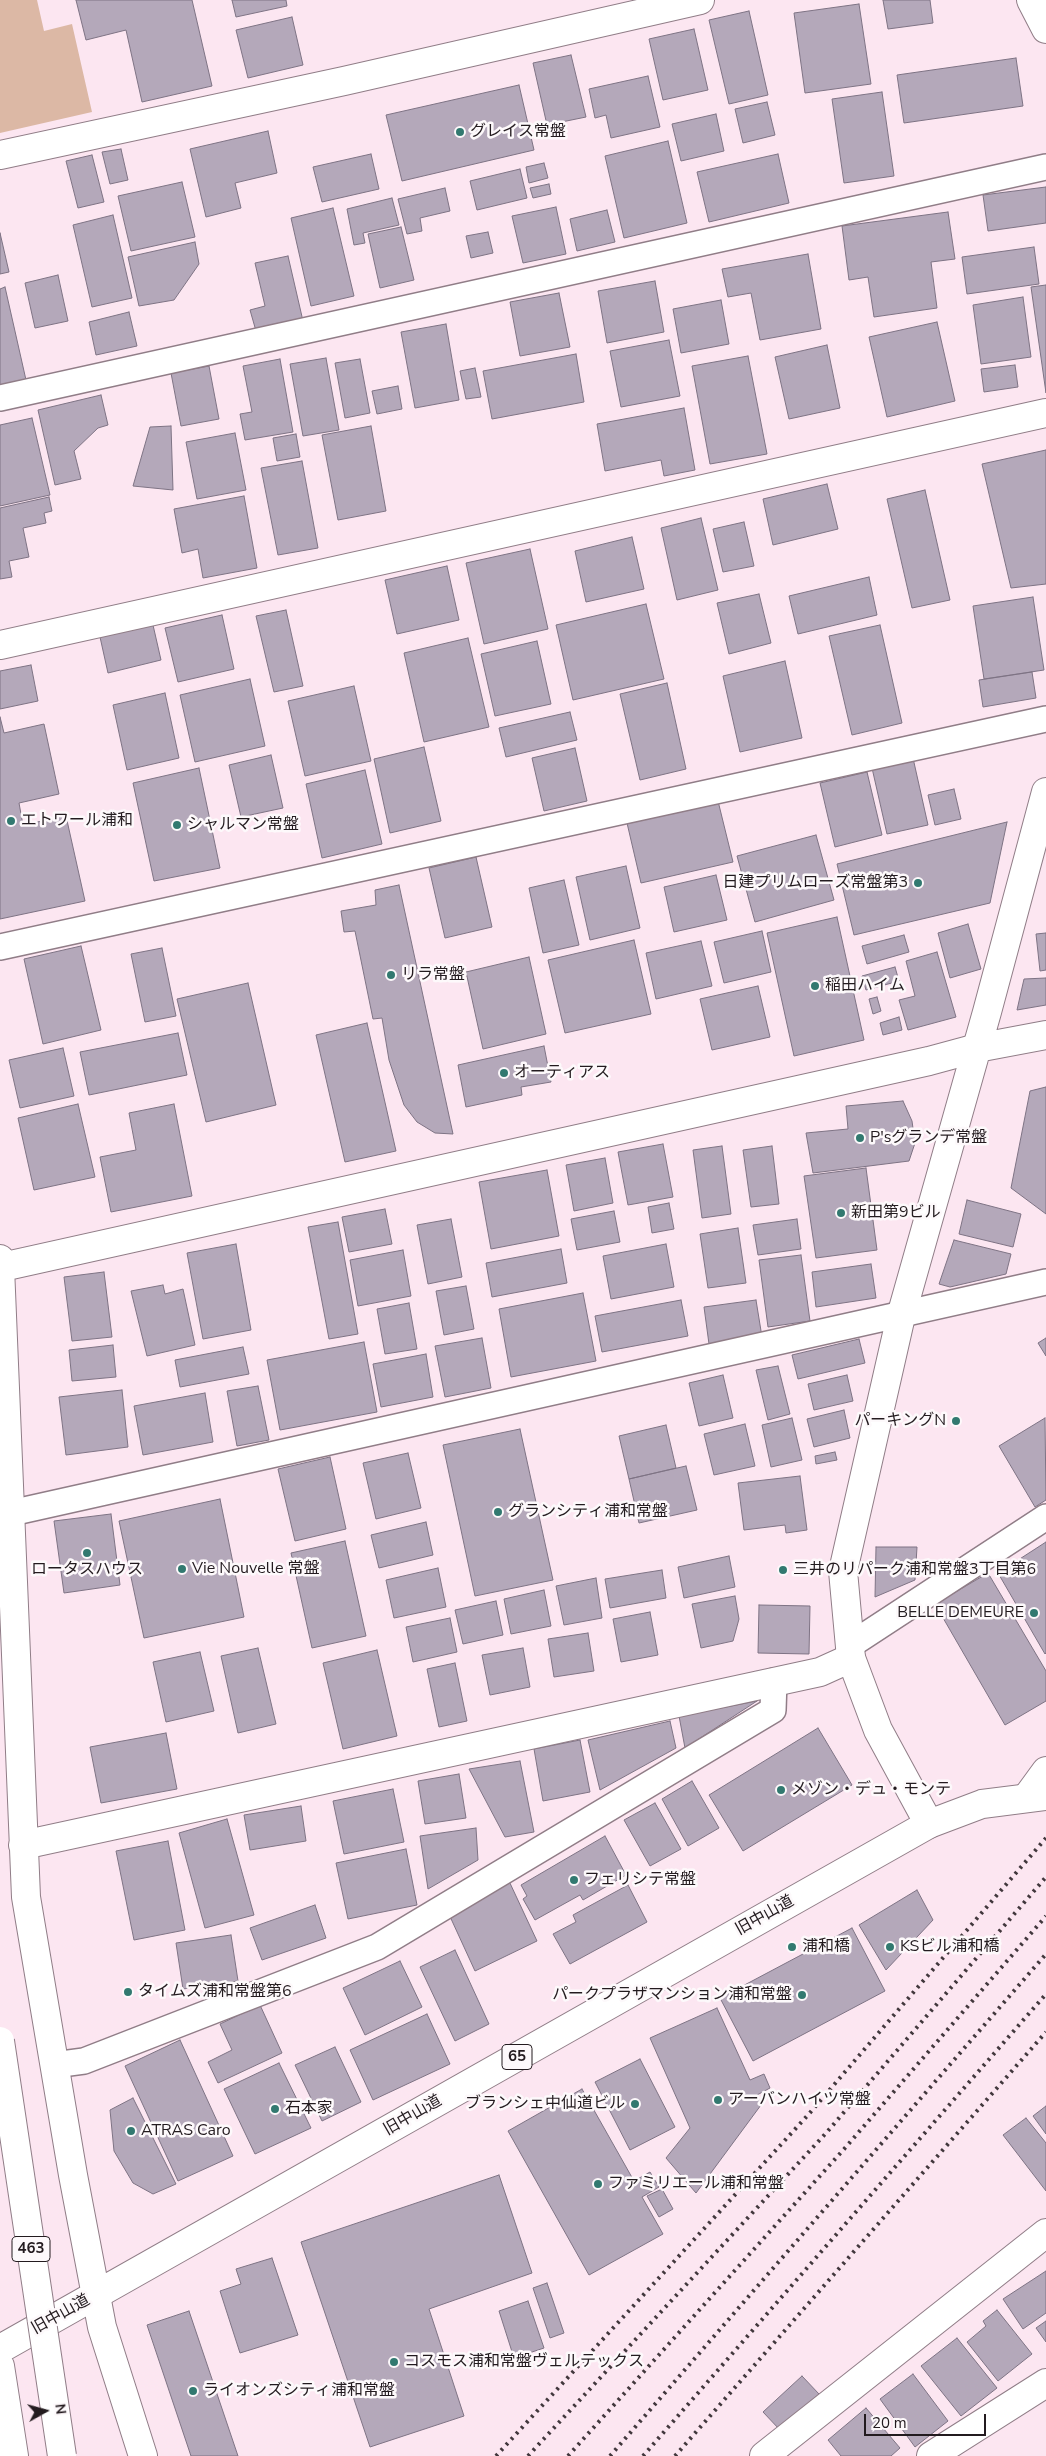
<!DOCTYPE html>
<meta charset="utf-8">
<style>
body{margin:0}
#map{position:relative;width:1046px;height:2456px;overflow:hidden;background:#fce6f1;font-family:"Nunito Sans",sans-serif}
canvas{display:block}
.north{position:absolute;left:20px;top:2386px;width:50px;height:50px;-webkit-text-stroke:4px #fdf9fb;paint-order:stroke;rotate:83deg;font-size:14px;font-weight:700;line-height:20px;text-align:center;color:#231b1f}
.north::after{content:'';display:block;margin:auto;width:18px;height:22px;background:#231b1f;clip-path:polygon(50% 0,100% 100%,50% 72%,0 100%)}
.scale{position:absolute;left:864px;top:2414px;width:122px;height:22px;box-sizing:border-box;border:2px solid #231b1f;border-top:0;padding-left:6px;font-size:15px;line-height:18px;white-space:nowrap;color:#231b1f;-webkit-text-stroke:4px #fdf9fb;paint-order:stroke}
</style>
<div id="map">
<canvas width="1046" height="2456"></canvas>
<div class="north">N</div>
<div class="scale">20 m</div>
</div>
<script>
const c = document.querySelector('canvas').getContext('2d');
c.lineJoin = 'round';
function fill(path, color) { c.fillStyle = color; c.fill(path, 'evenodd'); }
const shape = rows => new Path2D(rows.map(r => 'M' + r).join(''));
function stroke(path, color, width, dash) { c.strokeStyle = color; c.lineWidth = width; c.lineCap = dash ? 'butt' : 'round'; c.setLineDash(dash || []); c.stroke(path); }
function write(font, color, halo, rows, align = 'center') {
  c.font = font + ' "Nunito Sans","Noto Sans JP",sans-serif'; c.lineWidth = 5; c.setLineDash([]); c.textBaseline = 'middle'; c.strokeStyle = halo; c.fillStyle = color; for (const [text, x, y, turn = 0] of rows) {
    c.save(); c.translate(x, y); c.rotate((+turn || 0) * Math.PI / 180); c.textAlign = isNaN(turn) ? turn : align; if (halo) c.strokeText(text, 0, 0); c.fillText(text, 0, 0); c.restore();
  }
}
const green = shape([
 [0,0,37,0,44,31,72,24,92,112,0,133]
]);
const building = shape([
 [76,0,192,0,212,86,142,102,126,30,86,40,76,0],
 [232,0,286,0,287,6,236,17,232,0],
 [883,0,930,0,933,23,888,29,883,0],
 [859,4,871,84,805,93,794,13,859,4],
 [749,11,768,95,729,104,709,20,749,11],
 [292,17,303,65,248,78,236,30,292,17],
 [694,29,708,90,663,100,649,39,694,29],
 [571,55,586,117,547,125,533,63,571,55],
 [1016,58,1023,106,904,123,897,75,1016,58],
 [648,76,660,127,611,138,606,115,595,118,589,89,648,76],
 [519,85,534,150,402,181,386,115,519,85],
 [882,92,894,176,844,183,832,99,882,92],
 [767,102,775,135,743,143,735,109,767,102],
 [716,114,724,151,681,161,672,124,716,114],
 [268,131,277,173,235,183,241,208,206,217,190,149,268,131],
 [668,141,687,223,624,238,605,156,668,141],
 [121,149,128,180,110,184,102,152,121,149],
 [371,154,379,189,322,202,313,167,371,154],
 [778,154,789,203,709,222,697,172,778,154],
 [92,155,104,202,78,208,66,161,92,155],
 [544,163,548,178,529,183,526,167,544,163],
 [520,169,527,198,477,210,470,181,520,169],
 [182,182,195,237,131,251,118,196,182,182],
 [549,184,551,194,533,198,530,188,549,184],
 [1046,187,1046,223,988,231,983,195,1046,187],
 [445,188,450,211,420,218,422,231,407,234,398,199,445,188],
 [392,198,399,225,363,233,365,243,354,245,347,209,392,198],
 [556,207,566,254,523,263,512,216,556,207],
 [333,208,354,296,311,306,291,218,333,208],
 [607,210,615,242,577,251,570,219,607,210],
 [948,212,955,259,931,262,937,308,874,317,868,277,849,280,842,226,948,212],
 [113,215,132,298,92,307,73,225,113,215],
 [401,227,414,280,380,288,368,234,401,227],
 [488,232,493,253,471,258,466,236,488,232],
 [0,233,9,272,0,274,0,233],
 [195,242,199,264,174,300,139,306,128,257,195,242],
 [1034,247,1039,284,967,294,962,257,1034,247],
 [808,254,821,329,760,340,751,293,728,297,722,269,808,254],
 [288,256,303,321,256,331,250,310,265,306,255,263,288,256],
 [58,275,68,321,35,328,25,283,58,275],
 [655,281,664,332,607,343,598,291,655,281],
 [1046,285,1046,393,1031,287,1046,285],
 [5,287,26,380,0,386,0,289,5,287],
 [559,293,570,347,520,356,510,302,559,293],
 [1023,297,1031,357,981,364,973,305,1023,297],
 [721,300,729,344,681,353,673,309,721,300],
 [129,312,137,346,96,355,89,322,129,312],
 [937,322,955,401,887,417,869,337,937,322],
 [446,324,459,400,415,408,401,332,446,324],
 [669,340,680,396,621,407,610,351,669,340],
 [827,345,840,408,789,419,775,357,827,345],
 [576,354,584,402,492,419,483,371,576,354],
 [748,356,767,454,710,464,692,366,748,356],
 [326,358,339,430,303,436,290,364,326,358],
 [280,359,293,432,245,440,240,414,252,412,243,366,280,359],
 [360,359,370,413,345,418,335,363,360,359],
 [1015,365,1018,387,984,392,981,369,1015,365],
 [209,366,219,419,181,426,171,373,209,366],
 [475,368,481,397,466,399,460,371,475,368],
 [398,386,402,409,377,414,372,391,398,386],
 [101,395,108,425,98,428,74,451,81,479,55,485,38,410,101,395],
 [684,408,695,470,664,476,661,460,605,471,597,424,684,408],
 [32,418,50,495,0,506,0,425,32,418],
 [171,426,173,490,133,486,150,427,171,426],
 [371,426,386,511,338,520,322,435,371,426],
 [235,433,246,490,197,499,186,442,235,433],
 [296,434,300,457,277,461,273,438,296,434],
 [1046,450,1046,584,1011,588,982,464,1046,450],
 [302,461,318,548,278,555,261,468,302,461],
 [827,484,838,529,773,545,763,499,827,484],
 [925,490,950,600,912,608,887,499,925,490],
 [244,496,257,568,203,578,198,549,182,553,174,509,244,496],
 [49,497,52,511,44,513,46,523,23,528,29,557,9,561,12,577,0,579,0,508,49,497],
 [701,518,718,590,677,600,661,528,701,518],
 [744,522,754,566,723,572,713,529,744,522],
 [632,537,644,589,586,602,575,551,632,537],
 [530,549,548,629,484,644,466,563,530,549],
 [447,566,459,620,397,634,385,580,447,566],
 [869,577,877,615,798,634,789,596,869,577],
 [759,594,771,643,729,654,717,603,759,594],
 [1033,597,1044,670,984,679,973,606,1033,597],
 [646,604,664,679,573,700,556,625,646,604],
 [286,610,303,686,274,692,256,616,286,610],
 [222,615,234,669,178,682,165,628,222,615],
 [153,625,161,660,108,673,100,637,153,625],
 [880,625,902,723,852,735,829,636,880,625],
 [468,638,489,727,424,742,404,653,468,638],
 [537,641,551,704,495,716,481,654,537,641],
 [785,661,802,738,740,752,723,676,785,661],
 [31,665,38,701,0,709,0,671,31,665],
 [1032,672,1036,698,983,707,979,680,1032,672],
 [250,679,265,746,195,762,180,695,250,679],
 [667,683,686,769,640,780,620,694,667,683],
 [354,686,371,761,305,776,288,701,354,686],
 [165,693,179,758,127,770,113,705,165,693],
 [570,712,577,740,506,757,499,728,570,712],
 [0,717,4,733,44,724,59,794,19,803,23,825,66,816,85,901,0,919,0,717],
 [424,747,441,821,390,833,374,759,424,747],
 [575,748,587,801,544,811,532,758,575,748],
 [271,755,283,808,241,817,229,765,271,755],
 [913,758,928,825,887,834,872,768,913,758],
 [199,768,220,868,154,881,133,783,199,768],
 [365,770,382,844,322,858,306,784,365,770],
 [867,772,882,835,835,847,820,783,867,772],
 [954,789,961,819,935,825,928,795,954,789],
 [718,801,733,862,641,883,627,823,718,801],
 [1007,822,990,903,854,935,837,864,1007,822],
 [816,835,834,900,755,922,737,856,816,835],
 [476,857,492,927,445,938,429,868,476,857],
 [626,866,640,928,590,940,576,877,626,866],
 [716,875,727,920,674,932,664,887,716,875],
 [564,880,579,945,543,953,529,888,564,880],
 [399,885,453,1134,435,1133,417,1122,404,1105,389,1060,382,1018,373,1019,355,931,344,932,341,911,376,905,375,890,399,885],
 [837,917,864,1040,794,1056,767,933,837,917],
 [968,924,981,969,950,978,938,933,968,924],
 [762,931,771,972,724,983,714,942,762,931],
 [1046,933,1046,970,1040,971,1036,934,1046,933],
 [904,935,909,952,867,964,862,946,904,935],
 [634,940,651,1014,565,1033,548,960,634,940],
 [701,941,712,986,656,999,646,953,701,941],
 [81,946,101,1030,43,1044,24,959,81,946],
 [162,948,176,1016,145,1022,131,954,162,948],
 [937,952,956,1017,908,1030,899,1000,915,996,906,961,937,952],
 [529,957,546,1034,483,1049,466,972,529,957],
 [895,967,899,981,866,990,862,976,895,967],
 [1046,978,1046,1005,1017,1010,1024,979,1046,978],
 [248,983,276,1105,206,1122,177,999,248,983],
 [758,986,770,1037,712,1050,700,999,758,986],
 [877,997,881,1011,873,1014,869,999,877,997],
 [899,1017,902,1030,883,1035,880,1023,899,1017],
 [367,1023,396,1151,345,1162,316,1035,367,1023],
 [178,1033,187,1075,89,1095,80,1052,178,1033],
 [544,1046,551,1082,521,1087,522,1095,466,1107,458,1065,544,1046],
 [63,1048,74,1096,20,1108,9,1060,63,1048],
 [1046,1087,1046,1214,1011,1188,1030,1091,1046,1087],
 [903,1101,912,1121,915,1143,909,1161,813,1173,806,1133,848,1129,846,1106,903,1101],
 [78,1104,95,1177,34,1190,18,1118,78,1104],
 [174,1104,192,1196,111,1212,100,1157,136,1150,129,1113,174,1104],
 [663,1144,673,1197,628,1205,618,1152,663,1144],
 [722,1146,731,1214,702,1218,693,1150,722,1146],
 [772,1146,779,1204,751,1207,743,1150,772,1146],
 [605,1158,613,1203,574,1211,566,1165,605,1158],
 [866,1168,877,1250,816,1258,804,1176,866,1168],
 [547,1170,559,1236,491,1249,479,1182,547,1170],
 [967,1200,1021,1214,1013,1247,959,1234,967,1200],
 [669,1203,674,1229,652,1233,648,1207,669,1203],
 [385,1209,392,1244,349,1252,342,1217,385,1209],
 [614,1211,620,1242,577,1250,571,1219,614,1211],
 [451,1219,462,1277,428,1284,417,1225,451,1219],
 [797,1219,801,1249,758,1255,753,1225,797,1219],
 [338,1222,358,1334,329,1339,308,1227,338,1222],
 [738,1228,746,1283,708,1288,700,1234,738,1228],
 [954,1240,1011,1254,1006,1274,950,1287,939,1284,954,1240],
 [236,1244,251,1330,203,1339,187,1253,236,1244],
 [666,1244,674,1287,611,1299,603,1256,666,1244],
 [561,1249,567,1283,492,1297,486,1263,561,1249],
 [403,1250,411,1296,358,1306,350,1260,403,1250],
 [801,1255,810,1321,768,1327,759,1260,801,1255],
 [871,1264,876,1298,816,1307,812,1272,871,1264],
 [104,1272,112,1337,72,1341,64,1277,104,1272],
 [163,1285,165,1294,183,1289,195,1345,147,1356,131,1291,163,1285],
 [466,1286,474,1329,444,1335,436,1291,466,1286],
 [583,1293,596,1361,511,1377,499,1309,583,1293],
 [681,1300,688,1336,602,1352,595,1316,681,1300],
 [756,1300,762,1337,709,1344,704,1307,756,1300],
 [409,1303,417,1349,385,1354,377,1309,409,1303],
 [482,1338,491,1388,445,1397,435,1346,482,1338],
 [1046,1338,1046,1356,1038,1343,1046,1338],
 [859,1339,865,1363,798,1379,792,1355,859,1339],
 [364,1342,377,1412,280,1430,267,1360,364,1342],
 [113,1345,116,1377,72,1381,69,1350,113,1345],
 [243,1347,249,1374,180,1387,175,1360,243,1347],
 [426,1354,433,1397,381,1407,373,1364,426,1354],
 [778,1366,790,1414,768,1420,756,1370,778,1366],
 [723,1375,733,1418,699,1426,689,1383,723,1375],
 [847,1375,853,1401,814,1410,808,1384,847,1375],
 [258,1386,269,1440,237,1446,227,1391,258,1386],
 [122,1390,128,1447,66,1455,59,1397,122,1390],
 [205,1393,213,1442,143,1455,134,1406,205,1393],
 [844,1410,850,1438,814,1447,807,1419,844,1410],
 [792,1418,802,1460,771,1467,762,1425,792,1418],
 [1045,1418,1046,1500,1035,1507,999,1446,1045,1418],
 [745,1424,755,1466,714,1475,704,1434,745,1424],
 [666,1425,676,1468,629,1479,619,1436,666,1425],
 [520,1429,553,1580,475,1596,443,1445,520,1429],
 [835,1452,837,1460,816,1464,815,1456,835,1452],
 [408,1453,421,1508,376,1519,363,1463,408,1453],
 [330,1457,346,1529,295,1541,278,1469,330,1457],
 [686,1466,697,1510,639,1523,629,1479,686,1466],
 [800,1476,807,1530,786,1533,785,1525,744,1530,738,1483,800,1476],
 [220,1499,244,1617,144,1638,119,1521,220,1499],
 [111,1514,120,1585,64,1593,54,1521,111,1514],
 [426,1522,433,1555,379,1568,371,1535,426,1522],
 [345,1541,366,1636,312,1648,291,1553,345,1541],
 [1046,1542,1046,1653,1045,1654,998,1573,1046,1542],
 [876,1547,917,1547,915,1580,875,1597,876,1547],
 [729,1556,735,1587,684,1598,678,1567,729,1556],
 [438,1568,446,1607,394,1618,386,1580,438,1568],
 [662,1570,666,1598,610,1608,605,1579,662,1570],
 [988,1573,1046,1671,1046,1701,1005,1725,935,1604,988,1573],
 [596,1578,602,1618,564,1625,556,1586,596,1578],
 [544,1590,551,1626,511,1634,504,1599,544,1590],
 [735,1596,739,1619,733,1641,701,1648,692,1604,735,1596],
 [496,1601,503,1635,463,1644,455,1610,496,1601],
 [759,1605,810,1606,809,1654,758,1653,759,1605],
 [650,1612,658,1655,621,1662,613,1619,650,1612],
 [450,1618,457,1652,413,1662,406,1627,450,1618],
 [588,1633,594,1671,554,1677,548,1639,588,1633],
 [258,1648,276,1724,238,1733,221,1656,258,1648],
 [523,1648,530,1687,490,1695,482,1655,523,1648],
 [377,1650,397,1736,343,1749,323,1663,377,1650],
 [200,1652,214,1711,166,1722,153,1662,200,1652],
 [455,1663,467,1721,439,1727,427,1669,455,1663],
 [757,1701,685,1748,679,1716,757,1701],
 [670,1721,676,1748,600,1790,588,1740,670,1721],
 [818,1728,852,1785,743,1851,709,1795,818,1728],
 [166,1733,177,1789,101,1803,90,1747,166,1733],
 [580,1740,590,1792,543,1801,534,1749,580,1740],
 [520,1761,534,1832,505,1837,469,1769,520,1761],
 [459,1774,466,1818,425,1824,418,1781,459,1774],
 [692,1781,719,1828,688,1846,662,1799,692,1781],
 [393,1789,404,1842,344,1854,333,1801,393,1789],
 [655,1803,681,1849,650,1866,624,1820,655,1803],
 [301,1806,306,1841,250,1850,244,1815,301,1806],
 [227,1819,254,1915,205,1928,179,1833,227,1819],
 [476,1828,478,1860,428,1889,420,1836,476,1828],
 [605,1836,626,1875,583,1900,580,1895,535,1920,523,1899,527,1896,521,1885,605,1836],
 [168,1841,185,1930,134,1940,116,1851,168,1841],
 [406,1849,417,1905,348,1919,336,1863,406,1849],
 [509,1881,537,1941,475,1971,447,1910,509,1881],
 [628,1885,647,1922,570,1964,553,1934,576,1922,573,1915,628,1885],
 [917,1890,933,1920,886,1970,859,1925,917,1890],
 [315,1905,326,1938,262,1960,250,1928,315,1905],
 [852,1928,885,1991,753,2061,720,1998,852,1928],
 [231,1935,238,1981,183,1989,176,1943,231,1935],
 [455,1950,489,2024,455,2041,420,1967,455,1950],
 [400,1961,422,2007,365,2035,343,1988,400,1961],
 [260,2005,282,2053,218,2083,208,2062,232,2050,220,2024,260,2005],
 [717,2008,750,2080,764,2074,770,2088,757,2095,761,2105,696,2193,666,2158,690,2128,650,2038,717,2008],
 [427,2014,450,2064,373,2100,350,2050,427,2014],
 [180,2040,233,2156,178,2181,125,2066,180,2040],
 [335,2047,361,2102,322,2121,295,2065,335,2047],
 [640,2059,675,2127,630,2150,595,2082,640,2059],
 [279,2063,311,2128,255,2154,224,2089,279,2063],
 [582,2089,634,2181,650,2172,659,2187,642,2197,663,2234,589,2275,508,2131,582,2089],
 [133,2098,176,2184,153,2194,133,2183,114,2151,110,2110,133,2098],
 [1046,2106,1046,2134,1033,2116,1046,2106],
 [1026,2118,1046,2143,1046,2191,1003,2135,1026,2118],
 [499,2175,532,2273,429,2309,464,2416,370,2447,301,2242,499,2175],
 [662,2189,673,2209,659,2217,647,2196,662,2189],
 [272,2258,298,2335,240,2353,220,2291,241,2284,236,2269,272,2258],
 [1046,2271,1046,2313,1023,2329,1003,2299,1046,2271],
 [547,2283,564,2333,550,2338,533,2288,547,2283],
 [528,2301,544,2348,514,2358,499,2311,528,2301],
 [997,2310,1032,2354,998,2381,967,2342,986,2326,983,2321,997,2310],
 [189,2311,238,2456,191,2456,147,2325,189,2311],
 [1046,2321,1046,2342,1036,2328,1046,2321],
 [957,2338,997,2388,961,2416,921,2366,957,2338],
 [913,2374,948,2421,915,2447,880,2399,913,2374],
 [802,2376,819,2394,780,2430,763,2412,802,2376],
 [866,2408,900,2448,891,2456,841,2456,828,2440,866,2408]
]);
const lane = shape([
 [0,398,1046,167],
 [0,947,1046,719],
 [11,1513,1046,1282],
 [849,1646,1046,1517],
 [54,2065,84,2061,377,1947,773,1710,774,1681]
]);
const street = shape([
 [1031,0,1046,29],
 [0,155,344,81,700,0],
 [0,645,1046,413],
 [0,1259,2,1267,929,1061,977,1048],
 [0,1267,26,1897,73,2175,102,2327,143,2456],
 [1027,1797,1046,1771],
 [23,1845,820,1672,851,1658],
 [764,2456,1046,2233],
 [931,2456,1046,2383]
]);
const secondary = shape([
 [977,1048,1046,1035],
 [929,1824,878,1730,851,1658,843,1571,901,1316,987,1012,1046,792]
]);
const primary = shape([
 [0,2349,929,1824,982,1804,1046,1796]
]);
const highway = shape([
 [0,2366,14,2456]
]);
const rail = shape([
 [496,2456,808,2115,1046,1838],
 [528,2456,827,2132,1046,1877],
 [568,2456,845,2148,1046,1916],
 [610,2456,1046,1954],
 [643,2456,1046,1994],
 [675,2456,1046,2032]
]);
const highwayBridge = shape([
 [0,2041,62,2456]
]);
const markers = [
 [460,132,5,"#327970"],
 [11,821,5,"#327970"],
 [177,825,5,"#327970"],
 [918,883,5,"#327970"],
 [391,975,5,"#327970"],
 [815,986,5,"#327970"],
 [504,1073,5,"#327970"],
 [860,1138,5,"#327970"],
 [841,1213,5,"#327970"],
 [956,1421,5,"#327970"],
 [498,1512,5,"#327970"],
 [87,1553,5,"#327970"],
 [182,1569,5,"#327970"],
 [783,1570,5,"#327970"],
 [1034,1613,5,"#327970"],
 [781,1790,5,"#327970"],
 [574,1880,5,"#327970"],
 [792,1947,5,"#327970"],
 [890,1947,5,"#327970"],
 [128,1992,5,"#327970"],
 [802,1995,5,"#327970"],
 [718,2100,5,"#327970"],
 [635,2104,5,"#327970"],
 [275,2109,5,"#327970"],
 [131,2131,5,"#327970"],
 [598,2184,5,"#327970"],
 [394,2362,5,"#327970"],
 [193,2391,5,"#327970"]
];
const shields = [
 [517,2057,30],
 [31,2249,38]
];
const shieldNames = [
 ["65",517,2057],
 ["463",31,2249]
];
const poiNames = [
 ["グレイス常盤",470,132],
 ["エトワール浦和",21,821],
 ["シャルマン常盤",187,825],
 ["日建プリムローズ常盤第3",908,883,"right"],
 ["リラ常盤",401,975],
 ["稲田ハイム",825,986],
 ["オーティアス",514,1073],
 ["P'sグランデ常盤",870,1138],
 ["新田第9ビル",851,1213],
 ["パーキングN",946,1421,"right"],
 ["グランシティ浦和常盤",508,1512],
 ["Vie Nouvelle 常盤",192,1569],
 ["ロータスハウス",87,1570,"center"],
 ["三井のリパーク浦和常盤3丁目第6",793,1570],
 ["BELLE DEMEURE",1024,1613,"right"],
 ["メゾン・デュ・モンテ",791,1790],
 ["フェリシテ常盤",584,1880],
 ["浦和橋",802,1947],
 ["KSビル浦和橋",900,1947],
 ["タイムズ浦和常盤第6",138,1992],
 ["パークプラザマンション浦和常盤",792,1995,"right"],
 ["アーバンハイツ常盤",728,2100],
 ["ブランシェ中仙道ビル",625,2104,"right"],
 ["石本家",285,2109],
 ["ATRAS Caro",141,2131],
 ["ファミリエール浦和常盤",608,2184],
 ["コスモス浦和常盤ヴェルテックス",404,2362],
 ["ライオンズシティ浦和常盤",203,2391]
];
const streetNames = [
 ["旧中山道",765,1916,-29],
 ["旧中山道",413,2116,-30],
 ["旧中山道",61,2315,-29]
];
fill(green, '#dcb8a5');
fill(building, '#b4a8ba');
stroke(building, '#7e7384', 1);
stroke(lane, '#907d87', 28);
stroke(street, '#907d87', 30);
stroke(secondary, '#907d87', 30);
stroke(primary, '#907d87', 30);
stroke(highway, '#907d87', 30);
stroke(lane, '#fff', 25);
stroke(street, '#fff', 28);
stroke(secondary, '#fff', 28);
stroke(primary, '#fff', 28);
stroke(highway, '#fff', 28);
stroke(rail, '#41373c', 4, [2.5, 5]);
stroke(highwayBridge, '#907d87', 30, []);
stroke(highwayBridge, '#fff', 28);
for (const [x, y, r, color] of markers) { const dot = new Path2D(); dot.arc(x, y, r, 0, 2 * Math.PI); c.fillStyle = color; c.fill(dot); stroke(dot, '#fdf9fb', 2); }
for (const [x, y, w] of shields) { const box = new Path2D(); box.roundRect(x - w / 2, y - 12.5, w, 25, 4); c.fillStyle = '#fdf9fb'; c.fill(box); stroke(box, '#231b1f', 1); }
write('bold 15px', '#231b1f', null, shieldNames);
write('16px', '#231b1f', '#fdf9fb', poiNames, 'left');
write('16px', '#231b1f', '#fdf9fb', streetNames);
</script>
